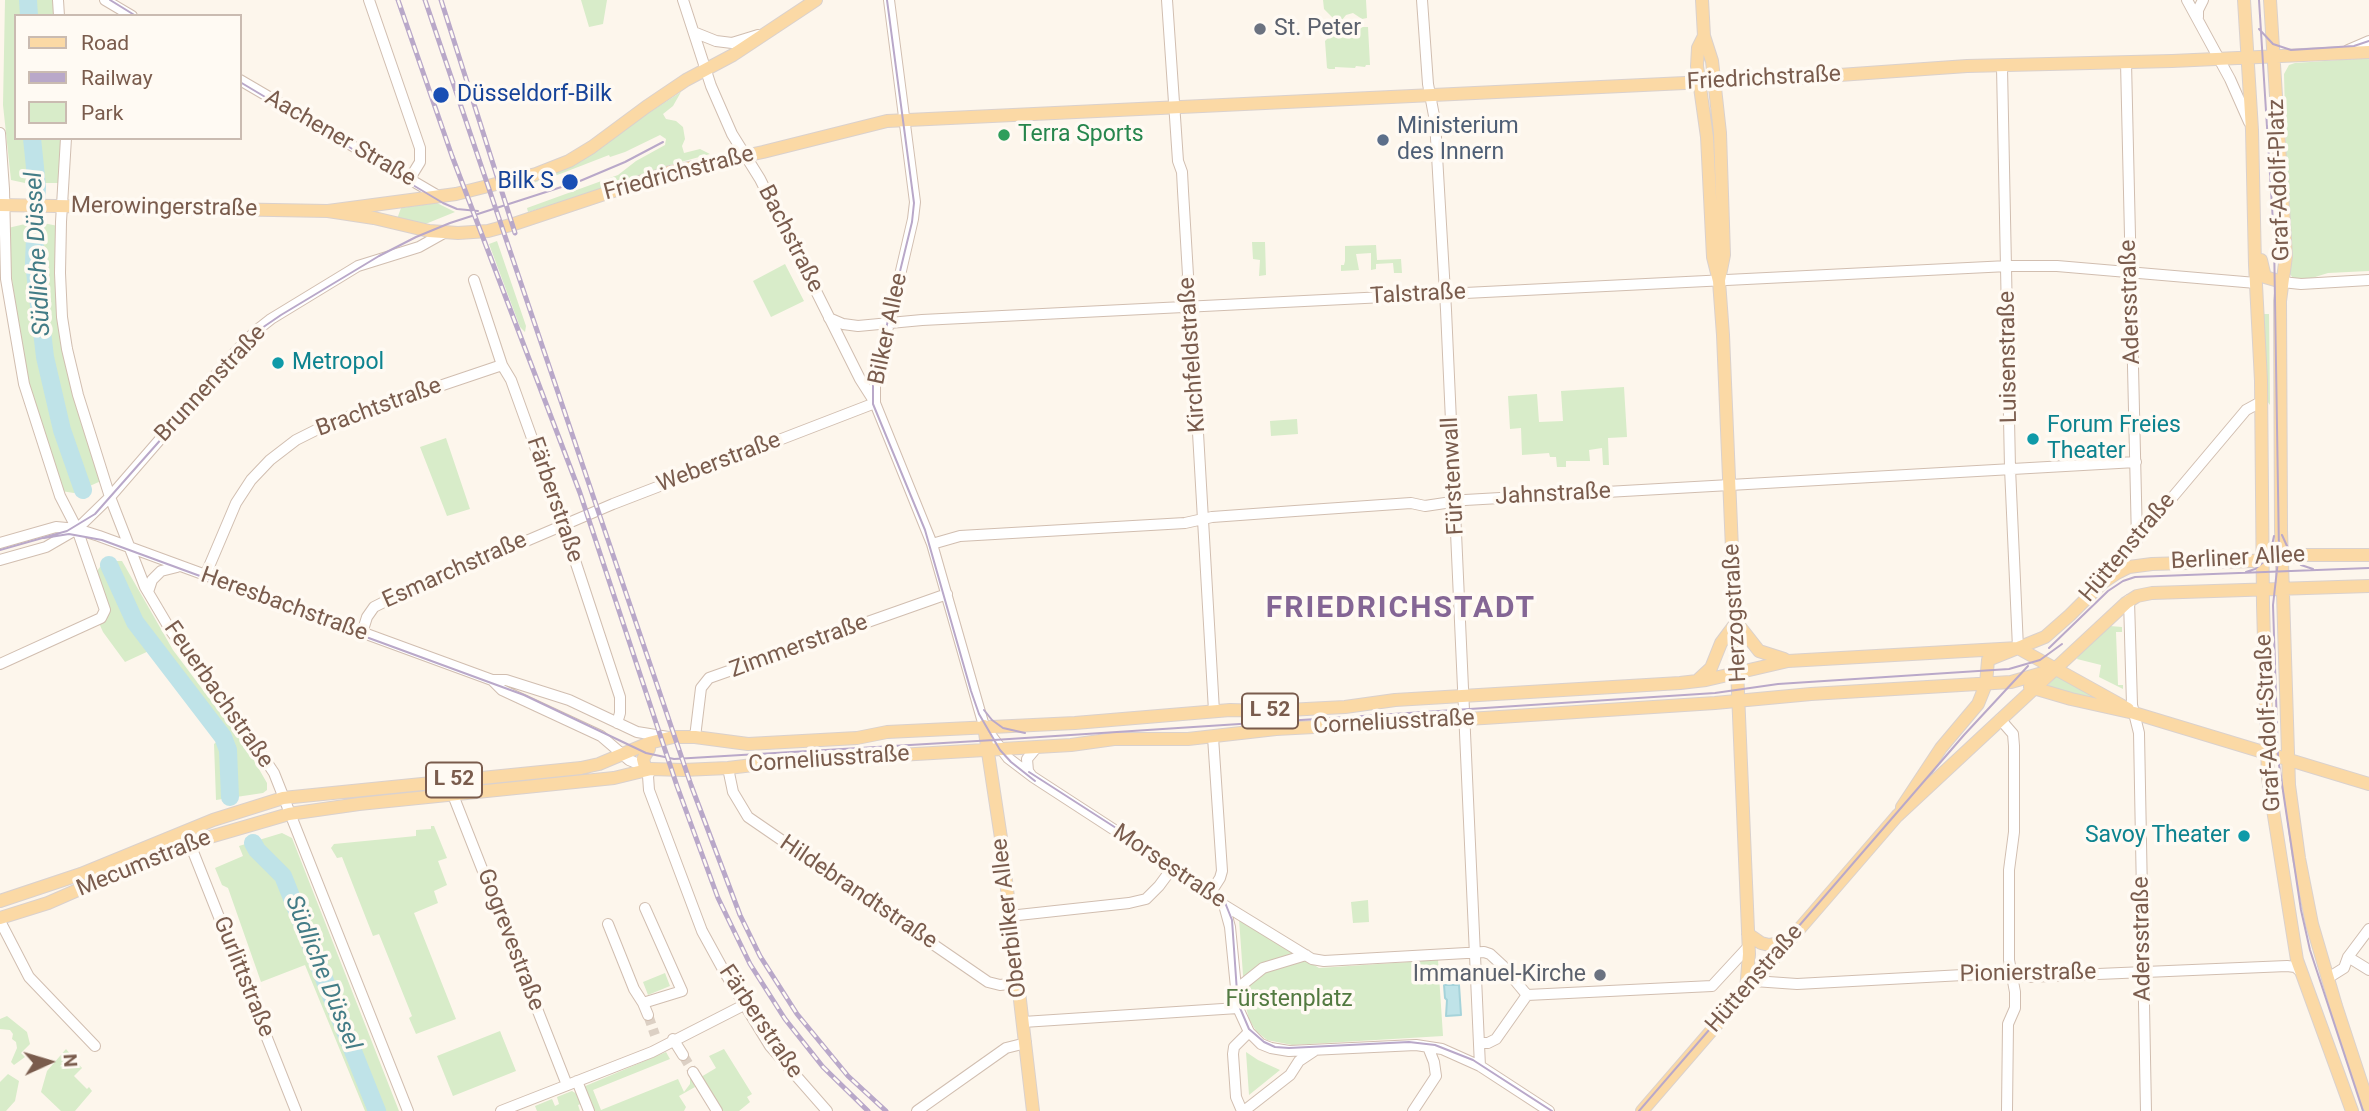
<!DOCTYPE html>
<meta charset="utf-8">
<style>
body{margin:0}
#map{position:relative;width:2369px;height:1111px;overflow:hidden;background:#fdf6ec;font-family:Roboto,sans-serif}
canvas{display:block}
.legend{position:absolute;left:14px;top:14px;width:228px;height:126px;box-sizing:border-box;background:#fffaf3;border:2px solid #cabbb1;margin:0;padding:9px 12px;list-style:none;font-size:21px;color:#7a5c4d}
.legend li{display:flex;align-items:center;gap:14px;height:35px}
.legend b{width:35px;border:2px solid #cabbb1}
.north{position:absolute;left:14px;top:1027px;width:70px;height:70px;-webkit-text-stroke:5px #fffaf3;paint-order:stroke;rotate:86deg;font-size:19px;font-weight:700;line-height:28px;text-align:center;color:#7a5c4d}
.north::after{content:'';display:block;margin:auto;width:24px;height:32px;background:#7a5c4d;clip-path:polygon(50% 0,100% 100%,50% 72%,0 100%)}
</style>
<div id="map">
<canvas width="2369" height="1111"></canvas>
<ul class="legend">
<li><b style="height:9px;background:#fbd9a5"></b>Road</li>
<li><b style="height:9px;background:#b9a8c9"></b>Railway</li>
<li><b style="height:19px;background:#d8ecc9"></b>Park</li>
</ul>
<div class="north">N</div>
</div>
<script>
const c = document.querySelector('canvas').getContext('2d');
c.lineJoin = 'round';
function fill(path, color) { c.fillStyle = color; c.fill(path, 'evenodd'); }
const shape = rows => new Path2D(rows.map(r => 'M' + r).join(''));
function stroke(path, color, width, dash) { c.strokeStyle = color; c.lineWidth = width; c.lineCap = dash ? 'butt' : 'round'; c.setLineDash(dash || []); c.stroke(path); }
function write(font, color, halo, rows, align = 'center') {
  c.font = font + ' Roboto,sans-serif'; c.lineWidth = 7; c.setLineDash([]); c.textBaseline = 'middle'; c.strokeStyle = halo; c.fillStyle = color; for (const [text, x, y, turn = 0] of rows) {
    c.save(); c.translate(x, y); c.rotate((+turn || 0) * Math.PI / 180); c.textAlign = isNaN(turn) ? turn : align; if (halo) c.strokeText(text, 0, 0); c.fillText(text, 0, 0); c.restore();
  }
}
const green = shape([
 [5,0,57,0,58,16,16,16,16,138,64,138,60,183,25,183,11,180,3,105],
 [581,0,607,0,603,24,589,27],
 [1323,0,1366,0,1367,18,1362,19,1353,13,1346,15,1342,20,1336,21,1324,9],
 [1362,27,1368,27,1370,65,1366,65,1365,67,1356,66,1355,68,1335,67,1335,69,1329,69,1327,68,1325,41,1337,29,1342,29,1348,34,1354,35],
 [2369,58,2369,271,2328,273,2312,278,2293,278,2289,273,2284,74,2289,65,2295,63],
 [681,92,673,106,663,114,666,119,676,121,683,127,685,139,682,146,684,153,700,149,710,154,663,167,653,174,528,212,527,208,618,175,636,161,665,145,666,139,660,135,625,152,610,157,609,155,560,174,527,185,520,185,549,176,577,163,596,152,633,123],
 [437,203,455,212,423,225,397,219,401,208],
 [43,223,58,226,60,318,101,481,74,493,61,491,28,389,11,273,8,228,25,224],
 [497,241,526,326,525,332,520,327,489,244],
 [1252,242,1265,242,1266,275,1259,276,1260,260,1253,259],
 [1376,245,1377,260,1401,259,1402,273,1394,273,1393,263,1376,264,1376,269,1371,270,1371,253,1356,254,1359,270,1341,271,1341,265,1344,265,1345,261,1345,246],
 [785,264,804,301,771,317,753,281],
 [2263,314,2269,314,2270,405,2267,401],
 [1624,387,1627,437,1608,438,1609,465,1603,465,1602,448,1589,450,1590,461,1566,461,1566,467,1557,467,1556,457,1550,457,1549,453,1522,455,1521,428,1510,429,1508,396,1537,394,1539,422,1563,421,1561,391],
 [1297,419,1298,434,1271,436,1270,421],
 [446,438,470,509,447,516,420,447],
 [116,561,122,561,173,650,248,750,267,783,267,790,263,793,216,800,214,744,219,740,214,733,151,650,125,662,103,632,99,623,106,617,97,571,100,567],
 [2110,626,2122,627,2122,632,2116,632,2118,685,2123,685,2123,689,2099,677,2101,665,2077,659,2078,656],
 [2057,676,2106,703,2047,686],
 [431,826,434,826,447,858,438,861,447,885,434,891,438,903,414,913,456,1019,416,1034,409,1018,412,1016,379,934,373,936,342,857,337,858,331,848,334,844,416,836,416,830,431,829],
 [282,833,292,838,399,1111,365,1111,305,965,261,982,228,888,222,885,215,868,243,856,239,846],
 [1368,900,1369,922,1353,923,1351,902],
 [1239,919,1319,968,1438,960,1443,1036,1292,1045,1267,1040,1256,1031,1249,1019,1245,1003],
 [665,973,670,986,648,995,643,982],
 [7,1016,27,1032,30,1044,21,1053,25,1057,14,1065,11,1062,17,1048,16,1042,12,1039,13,1034,10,1030,0,1029,0,1019],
 [500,1031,516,1071,453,1096,437,1056],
 [66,1049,82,1068,74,1076,87,1089,89,1087,92,1091,75,1111,61,1111,41,1092,47,1071],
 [724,1049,752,1094,747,1097,750,1102,739,1111,723,1111,701,1077,716,1068,709,1056],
 [666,1052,670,1059,593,1090,601,1110,678,1079,684,1092,690,1084,690,1074,695,1087,679,1096,686,1107,684,1111,593,1111,583,1087],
 [1246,1052,1258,1060,1280,1070,1249,1095],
 [8,1074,19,1081,15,1101,6,1111,0,1111,0,1082],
 [572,1091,577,1094,581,1104,578,1105,580,1111,537,1111,535,1106,552,1099,555,1106,559,1104,557,1097]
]);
const water = shape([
 [1444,985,1459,985,1461,1015,1446,1016,1447,1000,1445,998,1444,985]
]);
const river = shape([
 [28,0,29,16],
 [32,138,37,187,34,263,45,357,62,430,83,490],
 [109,565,135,622,223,737,228,750,230,797],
 [253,843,257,850,283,876,377,1111]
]);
const minorTunnel = shape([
 [648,1015,655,1035],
 [683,1055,693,1072]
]);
const minor = shape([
 [58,0,59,16],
 [105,0,132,16],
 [369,0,420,148,420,162,409,180],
 [683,0,711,86,732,134,760,179,860,379,874,401],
 [889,0,915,202,913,219,875,383,875,403,932,544,984,726,1008,758,1033,777,1216,896,1224,905,1312,959,1324,961,1484,952,1490,954,1503,966,1527,995],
 [1167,0,1178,161,1182,172,1183,191,1188,275,1186,285,1193,346,1214,711],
 [1422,0,1428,84,1435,121,1446,310,1480,1066],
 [2187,0,2230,79,2249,122],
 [2198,17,2198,10,2203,0],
 [696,33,716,41,732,43,758,35],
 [2348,50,2369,41],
 [2126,62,2137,541],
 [2002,67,2010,468,2018,648],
 [240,80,440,197],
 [0,133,4,189,6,279,24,384,60,496,77,529,105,610,101,618,0,664],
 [66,138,61,222,60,273,62,317,67,349,78,395,110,497,145,587,171,631,254,743,274,773,408,1111],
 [474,280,502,365,511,380,563,524,620,697,620,713,617,723],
 [2282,282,2301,284,2369,280],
 [829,318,843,324,858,326,922,320,2008,266,2057,266,2256,283],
 [0,543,56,527,77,529,99,536,492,680,502,690,601,736,629,760,651,769,648,776,649,790,702,931,725,973,770,1046,827,1111],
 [932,544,960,536,1185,523,1212,517,1295,511,1411,503,1425,506,1465,500,2136,462],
 [0,560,46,547,77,529,110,497,240,347,257,330,271,319,358,266,419,247,444,233],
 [205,576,236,503,251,480,270,460,296,440,330,423,502,365],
 [2110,577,2123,556,2246,410,2257,404,2262,407],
 [148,592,152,580,161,571,177,567],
 [2129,600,2132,705,2139,733,2146,1111],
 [362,633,367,617,374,607,388,600,613,504,875,403],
 [492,680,506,680,569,700,637,732,668,737],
 [2000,719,2013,734,2014,746,2014,832,2009,870,2009,960,2015,992,2015,1008,2008,1024,2007,1111],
 [695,737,701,688,709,678,947,594],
 [728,768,733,792,748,817,988,982,1000,985,1017,983],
 [1031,775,1028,771,1027,759,1037,747],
 [453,795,567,1085],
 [190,844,296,1111],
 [1211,892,1220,878,1222,871,1213,737],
 [1224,905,1230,927,1238,1008,1249,1032,1261,1044,1271,1048,1289,1051,1416,1045,1442,1049,1480,1066,1549,1111],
 [645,908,682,991,643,1003,648,1015],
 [1009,916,1129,903,1146,899,1159,886,1173,867],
 [0,921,29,977,95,1046],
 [608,924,634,989,643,1003],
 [2348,957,2369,970],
 [2328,978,2344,968,2348,957,2369,929],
 [1754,981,1797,984,2000,973,2027,977,2287,966,2295,967,2301,972],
 [1236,995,1243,984,1263,968,1306,955],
 [1527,995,1712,986,1749,946],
 [1023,1022,1238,1008],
 [673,1039,683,1055],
 [1479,1043,1488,1043,1496,1039,1527,995],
 [693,1072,717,1111],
 [577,1081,589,1111],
 [501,1111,652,1052,744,1005],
 [917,1111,1006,1048,1026,1043],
 [1242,1111,1236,1097,1233,1054,1234,1047,1249,1032],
 [1244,1111,1290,1075,1299,1061,1314,1051],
 [1413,1111,1436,1076,1434,1062,1428,1047]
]);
const major = shape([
 [1702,0,1704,36,1712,61,1720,133,1724,255,1719,280],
 [2244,0,2252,130,2255,265,2261,381,2263,605,2268,778,2297,960,2352,1111],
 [2270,0,2286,256,2280,301,2281,530,2289,785,2299,858,2312,924,2336,1006,2369,1106],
 [1704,36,1698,48,1697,66,1707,137,1713,257,1719,281,1723,335,1749,954,1746,991],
 [0,205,328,211,456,194,536,174,569,161,592,147,646,107,686,80,733,55,816,0],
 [328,211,374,218,429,231,458,233,488,231,514,224,670,172,763,152,887,121,1811,77,1967,66,2172,61,2369,52],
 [2261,260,2265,277,2282,282],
 [1737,623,1759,651,1784,659],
 [2018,648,2128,709],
 [1698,680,1711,668,1721,643,1736,623],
 [2030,687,2071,699,2134,713,2369,784],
 [984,726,1001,838,1033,1111],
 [645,767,643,759,649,749,649,743],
 [1902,807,1941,748,1978,704,1986,684,1988,660,2045,637,2070,615,2102,583,2117,573,2129,567,2152,564,2252,561,2306,555,2369,555],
 [0,901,81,874,213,820,283,798,581,768,599,764,649,743,673,737,695,737,748,744,857,738,887,732,1075,723,1230,710,1268,711,1345,707,1395,700,1680,683,1706,680,1788,661,2018,648],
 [0,918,48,903,135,865,203,839,289,814,359,804,614,778,651,769,683,770,728,768,778,762,1071,745,1114,739,1188,739,1276,729,1484,718,1715,703,1811,694,2011,682,2053,670],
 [1748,934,1761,943,1769,945,1788,941],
 [1642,1111,1897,816,2126,603,2137,596,2152,593,2369,586]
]);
const tram = shape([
 [110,0,136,16],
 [887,0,914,203,912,222,873,382,873,404,925,530,971,691,979,714,1000,750,1011,762,1035,781],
 [2259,0,2274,238,2279,552,2273,605,2278,758,2301,910,2310,950,2363,1111],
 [2259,29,2273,44,2291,50,2354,46,2369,41],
 [240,82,443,203,457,209,478,211],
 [2282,535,2292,557,2301,565,2313,569],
 [44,538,69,534,102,540,524,695,646,753,674,759,994,740,1715,693,1778,684,2009,669,2040,660,2062,644],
 [0,550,67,531,95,514,247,342,259,330,281,315,379,256,416,237,450,223,580,181,625,162,663,142],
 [2246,572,2255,569,2266,560,2271,550,2274,536],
 [2049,648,2108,591,2123,581,2135,577,2369,568],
 [984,710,992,720,1003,728,1025,733],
 [1029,772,1214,891,1224,900,1232,920,1237,992,1240,1008,1249,1029,1264,1042,1275,1047,1289,1048,1409,1042,1435,1045,1473,1060,1552,1111],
 [1639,1111,1964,735,2028,666]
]);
const rail = shape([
 [398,0,452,156,580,493,677,786,718,898,750,964,785,1019,823,1067,868,1111],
 [425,0,691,785,740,915,760,956,797,1014,848,1076,886,1111],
 [441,0,515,233]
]);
const markers = [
 [1260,29,7,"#6b7280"],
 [441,95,9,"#1a4fb4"],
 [1004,135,7,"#2e9e5b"],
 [1383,140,7,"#5c6f8a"],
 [570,182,9,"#1a4fb4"],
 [278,363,7,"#0f9aa8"],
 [2033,439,7,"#0f9aa8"],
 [2244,836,7,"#0f9aa8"],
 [1600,975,7,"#6b7280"]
];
const shields = [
 [1270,711,56],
 [454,780,56]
];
const shieldNames = [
 ["L 52",1270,711],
 ["L 52",454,780]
];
const worshipNames = [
 ["St. Peter",1274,29],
 ["Immanuel-Kirche",1586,975,"right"]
];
const streetNames = [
 ["Friedrichstraße",1764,79,-3],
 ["Aachener Straße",340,139,30],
 ["Friedrichstraße",679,174,-15],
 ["Graf-Adolf-Platz",2280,180,-92],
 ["Merowingerstraße",164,208,1],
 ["Bachstraße",790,239,63],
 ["Talstraße",1418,295,-3],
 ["Adersstraße",2131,302,-92],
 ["Bilker Allee",889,329,-78],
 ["Kirchfeldstraße",1193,355,-94],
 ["Luisenstraße",2009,357,-91],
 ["Brunnenstraße",211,384,-47],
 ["Brachtstraße",379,408,-20],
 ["Weberstraße",719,463,-21],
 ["Fürstenwall",1454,476,-93],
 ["Jahnstraße",1553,495,-3],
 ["Färberstraße",554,500,71],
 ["Hüttenstraße",2128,548,-50],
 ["Berliner Allee",2238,559,-3],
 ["Esmarchstraße",455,571,-24],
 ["Heresbachstraße",284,605,20],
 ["Herzogstraße",1736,613,-93],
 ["Zimmerstraße",799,647,-20],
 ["Feuerbachstraße",218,695,55],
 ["Corneliusstraße",1394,723,-3],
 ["Graf-Adolf-Straße",2269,723,-93],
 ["Corneliusstraße",829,760,-4],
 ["Mecumstraße",144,864,-22],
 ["Morsestraße",1169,867,34],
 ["Hildebrandtstraße",858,893,34],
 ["Oberbilker Allee",1010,918,-97],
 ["Adersstraße",2143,939,-91],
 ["Gogrevestraße",510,940,69],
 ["Pionierstraße",2028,974,-1],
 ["Gurlittstraße",243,977,68],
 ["Hüttenstraße",1755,979,-49],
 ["Färberstraße",760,1022,56]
];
const transitNames = [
 ["Düsseldorf-Bilk",457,95],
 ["Bilk S",554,182,"right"]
];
const serviceNames = [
 ["Ministerium",1397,127],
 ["des Innern",1397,153]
];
const leisureNames = [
 ["Terra Sports",1018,135]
];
const cultureNames = [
 ["Metropol",292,363],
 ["Forum Freies",2047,426],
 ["Theater",2047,452],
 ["Savoy Theater",2230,836,"right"]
];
const parkNames = [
 ["Fürstenplatz",1289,1000]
];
const waterNames = [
 ["Südliche Düssel",39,254,-93],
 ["Südliche Düssel",322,973,68]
];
const districtNames = [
 ["FRIEDRICHSTADT",1401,609]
];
fill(green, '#d8ecc9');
fill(water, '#bfe3e8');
stroke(water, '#a5d3da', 2);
stroke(river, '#bfe3e8', 18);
stroke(minorTunnel, '#dcd0c4', 10, [10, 5]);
stroke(minor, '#d1beb0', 12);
stroke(major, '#dad1cd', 14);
stroke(minor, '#fff', 10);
stroke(major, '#fbd9a5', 12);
stroke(tram, '#b9a8c9', 2);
stroke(rail, '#b9a8c9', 5);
stroke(rail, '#fffaf3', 2.5, [8]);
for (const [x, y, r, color] of markers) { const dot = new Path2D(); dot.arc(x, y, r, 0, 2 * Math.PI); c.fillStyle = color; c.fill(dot); stroke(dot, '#fffaf3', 2.5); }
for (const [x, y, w] of shields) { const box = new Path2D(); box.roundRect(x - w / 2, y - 17.5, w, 35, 5); c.fillStyle = '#fffaf3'; c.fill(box); stroke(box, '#7a5c4d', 2); }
write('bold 21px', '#7a5c4d', null, shieldNames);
write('23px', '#5b616d', '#fffaf3', worshipNames, 'left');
write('23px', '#7a5c4d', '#fffaf3', streetNames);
write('23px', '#164399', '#fffaf3', transitNames, 'left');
write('23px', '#4e5e75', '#fffaf3', serviceNames, 'left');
write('23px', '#27864d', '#fffaf3', leisureNames, 'left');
write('23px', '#0d838f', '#fffaf3', cultureNames, 'left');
write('23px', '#537a41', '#fffaf3', parkNames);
write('italic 24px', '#437c86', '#fffaf3', waterNames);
c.letterSpacing = '2px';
write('bold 30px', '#846695', '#fffaf3', districtNames);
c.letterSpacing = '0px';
</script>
